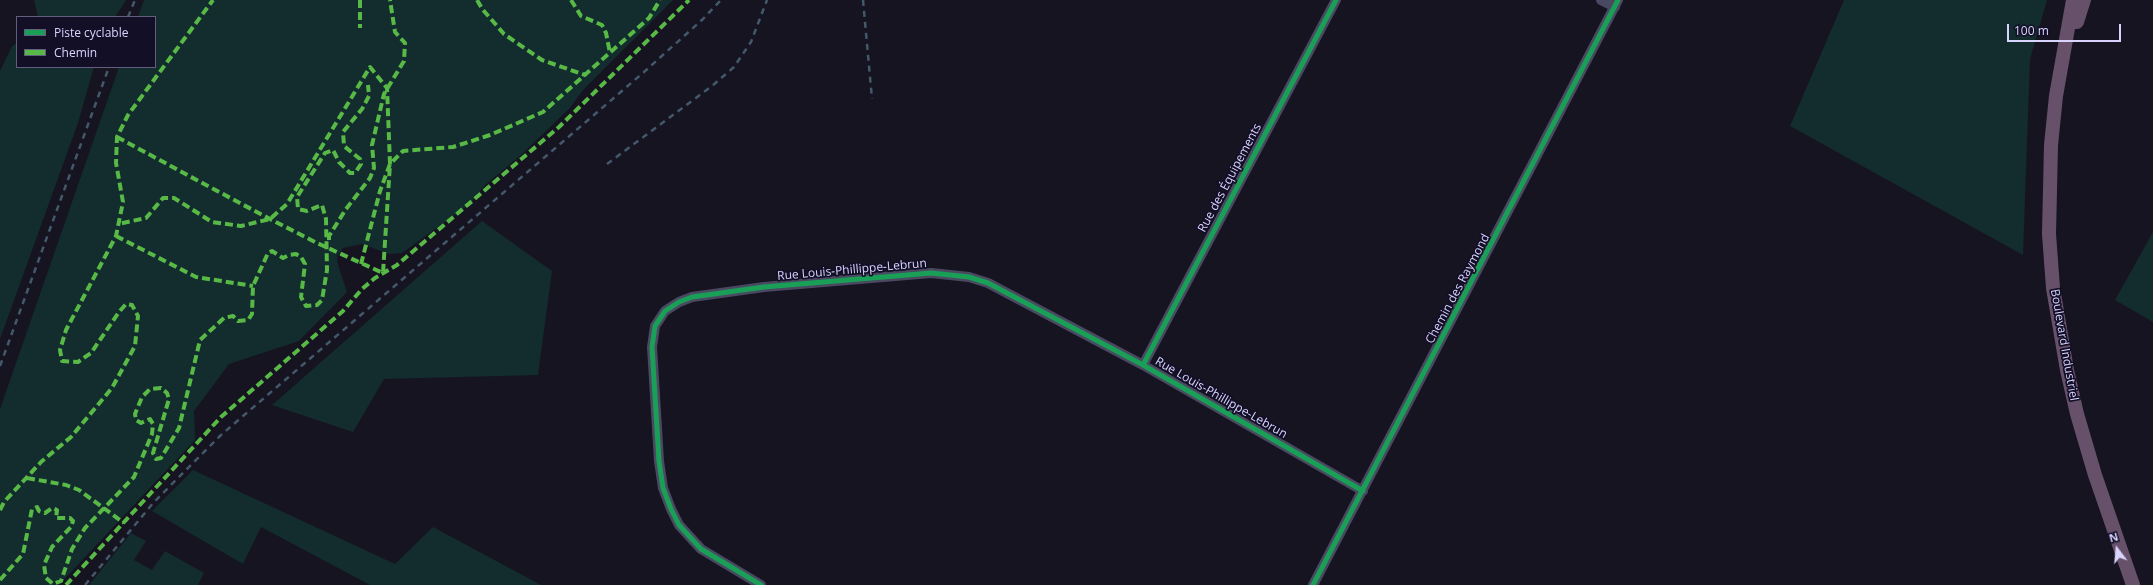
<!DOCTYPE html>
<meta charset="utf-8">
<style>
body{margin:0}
#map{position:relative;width:2153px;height:585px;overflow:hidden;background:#161421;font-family:"Open Sans",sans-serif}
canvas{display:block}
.legend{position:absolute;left:16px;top:16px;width:140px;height:52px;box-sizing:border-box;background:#130f26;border:1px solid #625e7d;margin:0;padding:5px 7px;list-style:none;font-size:12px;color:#d9d4ff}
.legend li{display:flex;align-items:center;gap:8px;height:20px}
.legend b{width:20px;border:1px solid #625e7d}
.north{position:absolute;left:2097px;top:529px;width:40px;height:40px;-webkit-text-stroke:3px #130f26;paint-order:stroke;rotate:344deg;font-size:11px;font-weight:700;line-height:16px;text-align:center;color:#d9d4ff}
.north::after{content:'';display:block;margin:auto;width:14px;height:18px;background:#d9d4ff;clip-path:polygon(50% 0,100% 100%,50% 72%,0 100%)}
.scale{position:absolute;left:2007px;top:24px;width:114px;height:18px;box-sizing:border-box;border:2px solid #d9d4ff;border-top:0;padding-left:5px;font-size:12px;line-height:14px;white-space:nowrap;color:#d9d4ff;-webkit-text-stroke:3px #130f26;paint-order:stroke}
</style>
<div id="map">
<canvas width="2153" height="585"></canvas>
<ul class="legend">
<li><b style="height:5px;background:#1a9f57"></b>Piste cyclable</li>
<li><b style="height:5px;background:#58b947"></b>Chemin</li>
</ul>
<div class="north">N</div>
<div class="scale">100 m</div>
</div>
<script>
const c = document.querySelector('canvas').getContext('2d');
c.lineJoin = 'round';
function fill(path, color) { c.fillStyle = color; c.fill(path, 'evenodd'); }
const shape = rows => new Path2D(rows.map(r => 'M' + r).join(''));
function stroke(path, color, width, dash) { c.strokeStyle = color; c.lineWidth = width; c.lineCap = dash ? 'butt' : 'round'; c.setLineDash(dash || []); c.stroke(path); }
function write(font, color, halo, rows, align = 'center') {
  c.font = font + ' "Open Sans",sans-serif'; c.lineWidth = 3.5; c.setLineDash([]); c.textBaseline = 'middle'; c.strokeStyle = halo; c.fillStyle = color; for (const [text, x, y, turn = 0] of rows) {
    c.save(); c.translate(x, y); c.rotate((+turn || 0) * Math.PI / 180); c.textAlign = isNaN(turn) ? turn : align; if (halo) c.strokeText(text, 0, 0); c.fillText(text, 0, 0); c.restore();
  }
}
const green = shape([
 [34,0,126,0,115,17,38,17],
 [144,0,673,0,583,90,570,108,521,155,483,187,470,204,402,253,389,254,362,244,343,248,337,256,338,265,347,292,299,341,229,364,194,411,195,440,59,585,0,585,0,409,119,67,155,67,155,17,138,17],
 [1844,0,2047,0,2030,59,2023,255,1790,126],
 [17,43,17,67,94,67,78,123,0,339,0,71,12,46],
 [482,221,552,271,538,375,384,379,353,432,272,405],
 [2153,232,2153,322,2115,300],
 [193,470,395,564,433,527,541,585,370,585,261,527,243,564,152,511],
 [131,533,146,541,134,560,152,570,165,551,204,573,198,585,89,585]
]);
const minor = shape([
 [1601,0,1615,7],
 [1143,365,1336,0],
 [761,585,701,549,679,525,671,509,663,488,659,461,652,347,655,326,665,311,679,302,692,297,764,287,931,273,969,277,988,283,1143,365,1363,491],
 [1313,585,1618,0]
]);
const highway = shape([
 [2073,0,2056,96,2051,145,2049,234,2053,288,2067,370,2077,414,2095,475,2133,585],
 [2077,22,2084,0]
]);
const rail = shape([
 [863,0,872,99],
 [128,17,135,0],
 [607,164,712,86,734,67,751,42,767,0],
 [0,366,109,67],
 [85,585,154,502,221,435,644,72,703,19,721,0]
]);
const quiet = shape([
 [360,0,360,28],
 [477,0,483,10,504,34,542,60,585,75],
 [571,0,581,16,602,25,606,33,610,53],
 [117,137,206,185,270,219,317,243,383,273,390,164,387,88,370,67,287,204,270,219,241,226,212,222,174,198,163,198,146,218,118,224],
 [116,236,196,277,253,286],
 [329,240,329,236,346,209,370,178,374,168,372,145,384,94,404,61,405,43,395,32,390,0],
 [361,264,380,191,390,164,403,151,453,147,490,135,543,112,649,18,660,0],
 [27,478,66,485,79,490,124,523],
 [0,510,4,502,41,462,71,437,112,388,135,346,138,316,132,305,126,304,119,312,91,353,78,362,62,361,60,350,66,330,116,236,123,202,116,163,117,137,128,115,213,0],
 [0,580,23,554,32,509,37,507,39,511,45,513,52,508,57,510,56,518,70,518,73,521,71,527,52,547,44,565,46,578,53,584,61,581,72,549,85,528,134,477,152,434,153,424,150,419,141,423,136,420,135,414,142,397,150,389,161,388,167,393,169,399,153,453,156,459,161,458,179,428,200,340,224,318,233,316,238,321,248,320,252,314,253,286,268,253,272,251,283,258,289,255,296,254,301,257,305,264,301,297,306,306,317,305,322,300,327,270,326,219,322,205,307,211,298,209,297,197,325,153,333,150,339,162,350,173,355,173,361,164,360,159,344,146,343,132,362,109,369,96,368,85],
 [66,585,221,417,343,311,362,289,375,278,397,265,559,127,689,0]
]);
const cycleway = shape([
 [1143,365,1336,0],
 [761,585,701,549,679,525,671,509,663,488,659,461,652,347,655,326,665,311,679,302,692,297,764,287,931,273,969,277,988,283,1143,365,1363,491],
 [1313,585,1618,0]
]);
const streetNames = [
 ["Rue des Équipements",1230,178,-62],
 ["Rue Louis-Phillippe-Lebrun",852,270,-5],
 ["Chemin des Raymond",1458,289,-62],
 ["Boulevard Industriel",2064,345,80],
 ["Rue Louis-Phillippe-Lebrun",1221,398,30]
];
fill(green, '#132c2d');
stroke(minor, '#4a4962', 10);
stroke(highway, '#67516a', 14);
stroke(rail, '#43596b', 2.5, [6, 5]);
stroke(quiet, '#58b947', 4, [8, 4]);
stroke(cycleway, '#1a9f57', 5);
write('12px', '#d9d4ff', '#130f26', streetNames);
</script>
